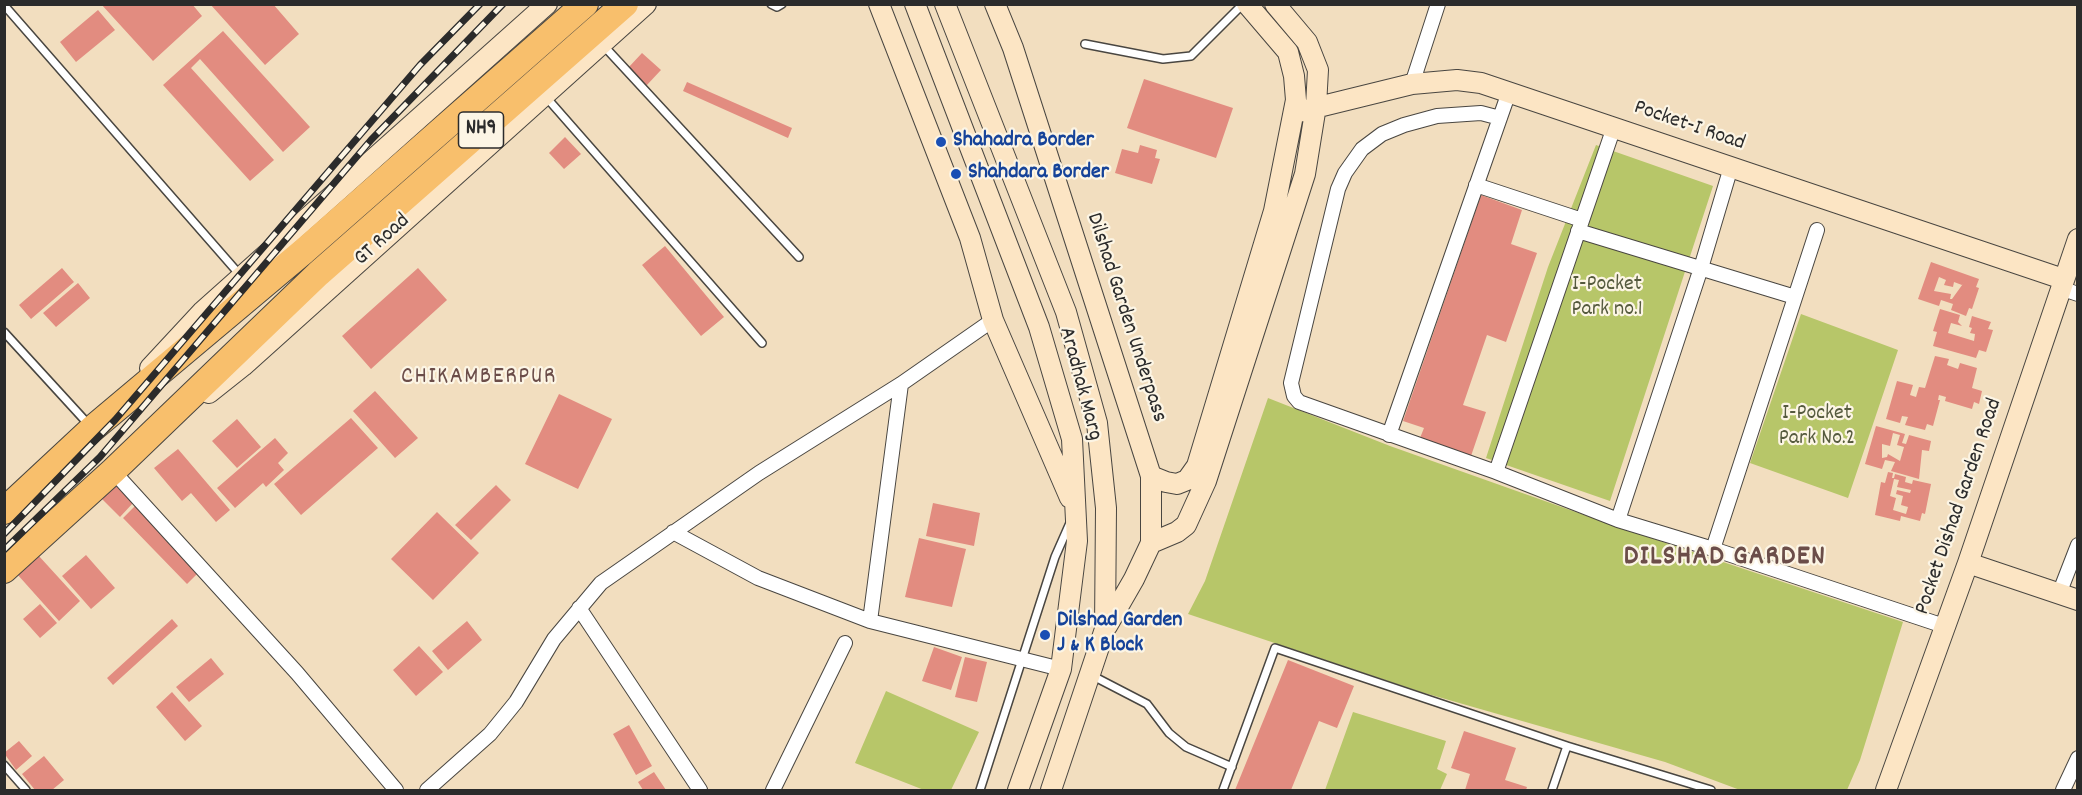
<!DOCTYPE html>
<style>
body{margin:0}
#map{position:relative;width:2082px;height:795px;overflow:hidden;background:#f2debf;font-family:Dekko,sans-serif}
canvas{display:block}
.frame{position:absolute;inset:0;border:6px solid #2b2b2b;pointer-events:none}
</style>
<div id="map">
<canvas width="2082" height="795"></canvas>
<div class="frame"></div>
</div>
<script>
const c = document.querySelector('canvas').getContext('2d');
c.lineJoin = 'round';
function fill(path, color) { c.fillStyle = color; c.fill(path, 'evenodd'); }
const shape = rows => new Path2D(rows.map(r => 'M' + r).join(''));
function stroke(path, color, width, dash) { c.strokeStyle = color; c.lineWidth = width; c.lineCap = dash ? 'butt' : 'round'; c.setLineDash(dash || []); c.stroke(path); }
function write(font, color, halo, rows, align = 'center') {
  c.font = font + ' Dekko,sans-serif'; c.lineWidth = 4.5; c.setLineDash([]); c.textBaseline = 'middle'; c.strokeStyle = halo; c.fillStyle = color; for (const [text, x, y, turn = 0] of rows) {
    c.save(); c.translate(x, y); c.rotate((+turn || 0) * Math.PI / 180); c.textAlign = isNaN(turn) ? turn : align; if (halo) c.strokeText(text, 0, 0); c.fillText(text, 0, 0); c.restore();
  }
}
const green = shape([
 [1596,145,1713,186,1610,501,1486,458,1548,267],
 [1801,314,1898,350,1848,498,1750,463],
 [1268,398,1390,446,1618,527,1903,622,1860,760,1847,790,1740,790,1665,762,1421,692,1188,614,1205,581],
 [886,691,979,732,951,790,924,790,855,763],
 [1353,712,1446,741,1437,769,1447,774,1440,790,1325,790]
]);
const building = shape([
 [101,4,192,4,202,16,153,61],
 [210,4,273,4,299,34,265,65],
 [98,10,115,30,76,62,60,42],
 [223,31,310,127,283,152,200,59,191,68,274,160,250,181,163,85],
 [642,53,661,70,646,86,628,68],
 [1144,79,1233,108,1216,158,1127,128],
 [687,82,792,128,788,138,683,91],
 [565,137,581,154,564,169,549,153],
 [1140,145,1157,150,1155,158,1160,159,1152,184,1115,173,1122,149,1138,153],
 [1481,195,1522,210,1511,244,1537,253,1506,342,1487,335,1463,405,1486,412,1471,456,1420,438,1424,428,1403,421],
 [665,246,724,317,701,336,642,265],
 [1931,262,1979,279,1976,287,1979,288,1972,309,1969,308,1966,316,1951,310,1953,304,1941,300,1939,306,1918,299],
 [1939,277,1946,280,1944,285,1953,287,1954,282,1962,285,1965,281,1952,299,1950,299,1951,294,1934,291],
 [62,268,74,282,31,319,19,305],
 [418,268,447,300,371,369,342,336],
 [78,283,90,298,56,327,43,313],
 [1940,309,1960,315,1958,322,1962,326,1951,323,1948,333,1974,341,1975,334,1970,333,1972,328,1969,327,1972,316,1991,322,1988,329,1993,330,1986,352,1979,350,1976,358,1933,346,1937,332,1933,331],
 [1935,356,1949,359,1947,365,1958,369,1960,363,1977,368,1972,388,1982,391,1979,404,1974,402,1972,409,1945,401,1946,397,1939,395,1938,400,1940,400,1933,426,1927,424,1925,430,1905,425,1908,417,1902,416,1900,423,1886,419,1897,381,1913,385,1910,395,1916,397,1919,387,1925,388],
 [375,391,418,438,395,458,353,411],
 [559,394,612,419,578,489,525,464],
 [351,418,378,448,301,515,274,484],
 [237,419,261,447,237,468,212,441],
 [1876,426,1905,434,1902,443,1906,444,1909,435,1931,441,1929,451,1922,450,1919,479,1891,471,1895,462,1885,460,1882,469,1865,464],
 [1893,433,1900,435,1897,445,1904,447,1900,461,1888,454,1887,457,1882,458,1882,444,1890,446],
 [275,438,288,453,278,463,284,470,266,487,263,483,235,508,217,488],
 [178,449,230,510,216,522,191,493,182,501,154,468],
 [1888,472,1893,473,1892,478,1894,478,1895,474,1906,477,1905,482,1912,484,1913,480,1931,484,1925,514,1922,513,1920,521,1901,516,1900,521,1875,515,1881,482,1885,483],
 [1894,479,1899,480,1897,487,1911,490,1910,493,1897,490,1896,494,1903,496,1901,505,1908,507,1906,514,1893,510,1896,498,1890,496],
 [112,482,133,503,120,517,99,496],
 [496,485,511,500,471,540,455,525],
 [933,503,980,513,974,546,926,536],
 [135,506,199,572,187,584,123,518],
 [437,512,479,553,433,600,391,559],
 [919,538,966,549,952,607,905,597],
 [38,555,80,601,59,621,17,574],
 [86,555,115,588,91,609,62,576],
 [40,604,57,623,40,638,23,619],
 [172,619,178,626,113,685,107,678],
 [467,621,482,640,448,670,432,651],
 [419,646,443,672,416,696,393,670],
 [934,647,962,657,951,690,922,681],
 [965,657,987,662,977,702,955,697],
 [211,658,224,674,189,702,176,687],
 [1288,660,1354,686,1337,728,1319,721,1291,790,1235,790],
 [172,692,202,726,185,741,156,707],
 [629,725,652,766,636,775,613,734],
 [1464,731,1516,748,1505,780,1527,787,1526,790,1465,790,1470,774,1451,768],
 [19,741,32,756,16,770,4,753],
 [44,756,64,780,52,790,35,790,22,774],
 [654,772,666,790,643,790,638,782]
]);
const lane = shape([
 [771,4,777,7,782,4],
 [4,5,240,275],
 [1085,44,1163,59,1191,56,1243,4],
 [603,45,799,257],
 [546,97,762,343],
 [4,332,90,426],
 [1091,675,1147,704,1169,733,1186,747,1232,767],
 [4,765,26,790],
 [980,790,1055,557,1070,523],
 [1223,790,1275,648,1567,746],
 [1552,790,1567,746,1711,790]
]);
const street = shape([
 [1412,84,1438,4],
 [1500,118,1481,113,1437,116,1404,125,1382,134,1362,149,1345,173,1338,189,1291,383,1294,396,1299,402,1496,472,1618,520,1713,549,1944,626],
 [1476,185,1582,220],
 [1578,231,1795,297],
 [2060,288,2078,294],
 [1389,435,1509,92],
 [113,471,297,673,396,790],
 [1496,472,1614,127],
 [1618,520,1701,268,1731,167],
 [673,532,758,578,870,621,1061,669],
 [1713,549,1817,230],
 [2059,594,2078,545],
 [579,608,700,790],
 [870,621,901,384],
 [427,790,490,734,516,702,554,639,601,583,759,473,901,384,993,320],
 [773,790,845,643],
 [2063,790,2078,758]
]);
const secondary = shape([
 [879,4,970,238,993,320,1070,498],
 [915,4,1039,327,1072,439,1077,541,1061,669,1018,790],
 [945,4,1066,312,1097,423,1106,508,1105,629,1051,790],
 [995,4,1013,48,1151,476,1151,543,1134,579,1107,626],
 [1294,113,1412,84,1457,80,1481,83,2063,279],
 [150,368,202,312,547,4],
 [209,393,243,366,646,4],
 [1151,476,1166,482,1177,484,1187,480,1197,466,1274,211,1296,100,1294,76,1288,52,1247,4],
 [1151,543,1177,532,1186,525,1206,481,1305,174,1316,106,1318,70,1307,42,1275,4],
 [1968,563,2078,600],
 [1886,790,1968,563,2078,239]
]);
const highway = shape([
 [4,511,92,429,304,251,585,4],
 [4,570,113,471,318,274,625,4]
]);
const rail = shape([
 [4,534,115,420,420,65,480,4],
 [4,550,100,457,371,140,503,4]
]);
const markers = [
 [941,142,6,"#1a4fb4"],
 [956,174,6,"#1a4fb4"],
 [1045,635,6,"#1a4fb4"]
];
const shields = [
 [481,130,45]
];
const shieldNames = [
 ["NH9",481,130]
];
const streetNames = [
 ["Pocket-I Road",1689,127,19],
 ["GT Road",383,241,-42],
 ["Dilshad Garden Underpass",1125,318,72],
 ["Aradhak Marg",1079,384,75],
 ["Pocket Dishad Garden Road",1960,507,-71]
];
const transitNames = [
 ["Shahadra Border",953,142],
 ["Shahdara Border",968,174],
 ["Dilshad Garden",1057,622],
 ["J & K Block",1057,647]
];
const parkNames = [
 ["I-Pocket",1607,286],
 ["Park no.1",1607,311],
 ["I-Pocket",1817,415],
 ["Park No.2",1817,440]
];
const neighbourhoodNames = [
 ["CHIKAMBERPUR",479,379]
];
const districtNames = [
 ["DILSHAD GARDEN",1725,559]
];
fill(green, '#b7c669');
fill(building, '#e28c80');
stroke(lane, '#494641', 10);
stroke(street, '#494641', 16);
stroke(secondary, '#494641', 22);
stroke(highway, '#494641', 28);
stroke(lane, '#fff', 7);
stroke(street, '#fff', 14);
stroke(secondary, '#fce5c4', 20);
stroke(highway, '#f8bf6c', 26);
stroke(rail, '#2b2b2b', 7);
stroke(rail, '#fcf5e5', 4.5, [14]);
for (const [x, y, r, color] of markers) { const dot = new Path2D(); dot.arc(x, y, r, 0, 2 * Math.PI); c.fillStyle = color; c.fill(dot); stroke(dot, '#fcf5e5', 2); }
for (const [x, y, w] of shields) { const box = new Path2D(); box.roundRect(x - w / 2, y - 18, w, 36, 4.5); c.fillStyle = '#fcf5e5'; c.fill(box); stroke(box, '#2b2b2b', 1.5); }
write('bold 21px', '#2b2b2b', null, shieldNames);
write('22px', '#2b2b2b', '#fcf5e5', streetNames);
write('bold 22px', '#164399', '#fcf5e5', transitNames, 'left');
write('22px', '#555a3e', '#fcf5e5', parkNames);
c.letterSpacing = '1.5px';
write('24px', '#6b4d49', '#fcf5e5', neighbourhoodNames);
c.letterSpacing = '0px';
c.letterSpacing = '1.5px';
write('bold 28px', '#6b4d49', '#fcf5e5', districtNames);
c.letterSpacing = '0px';
</script>
